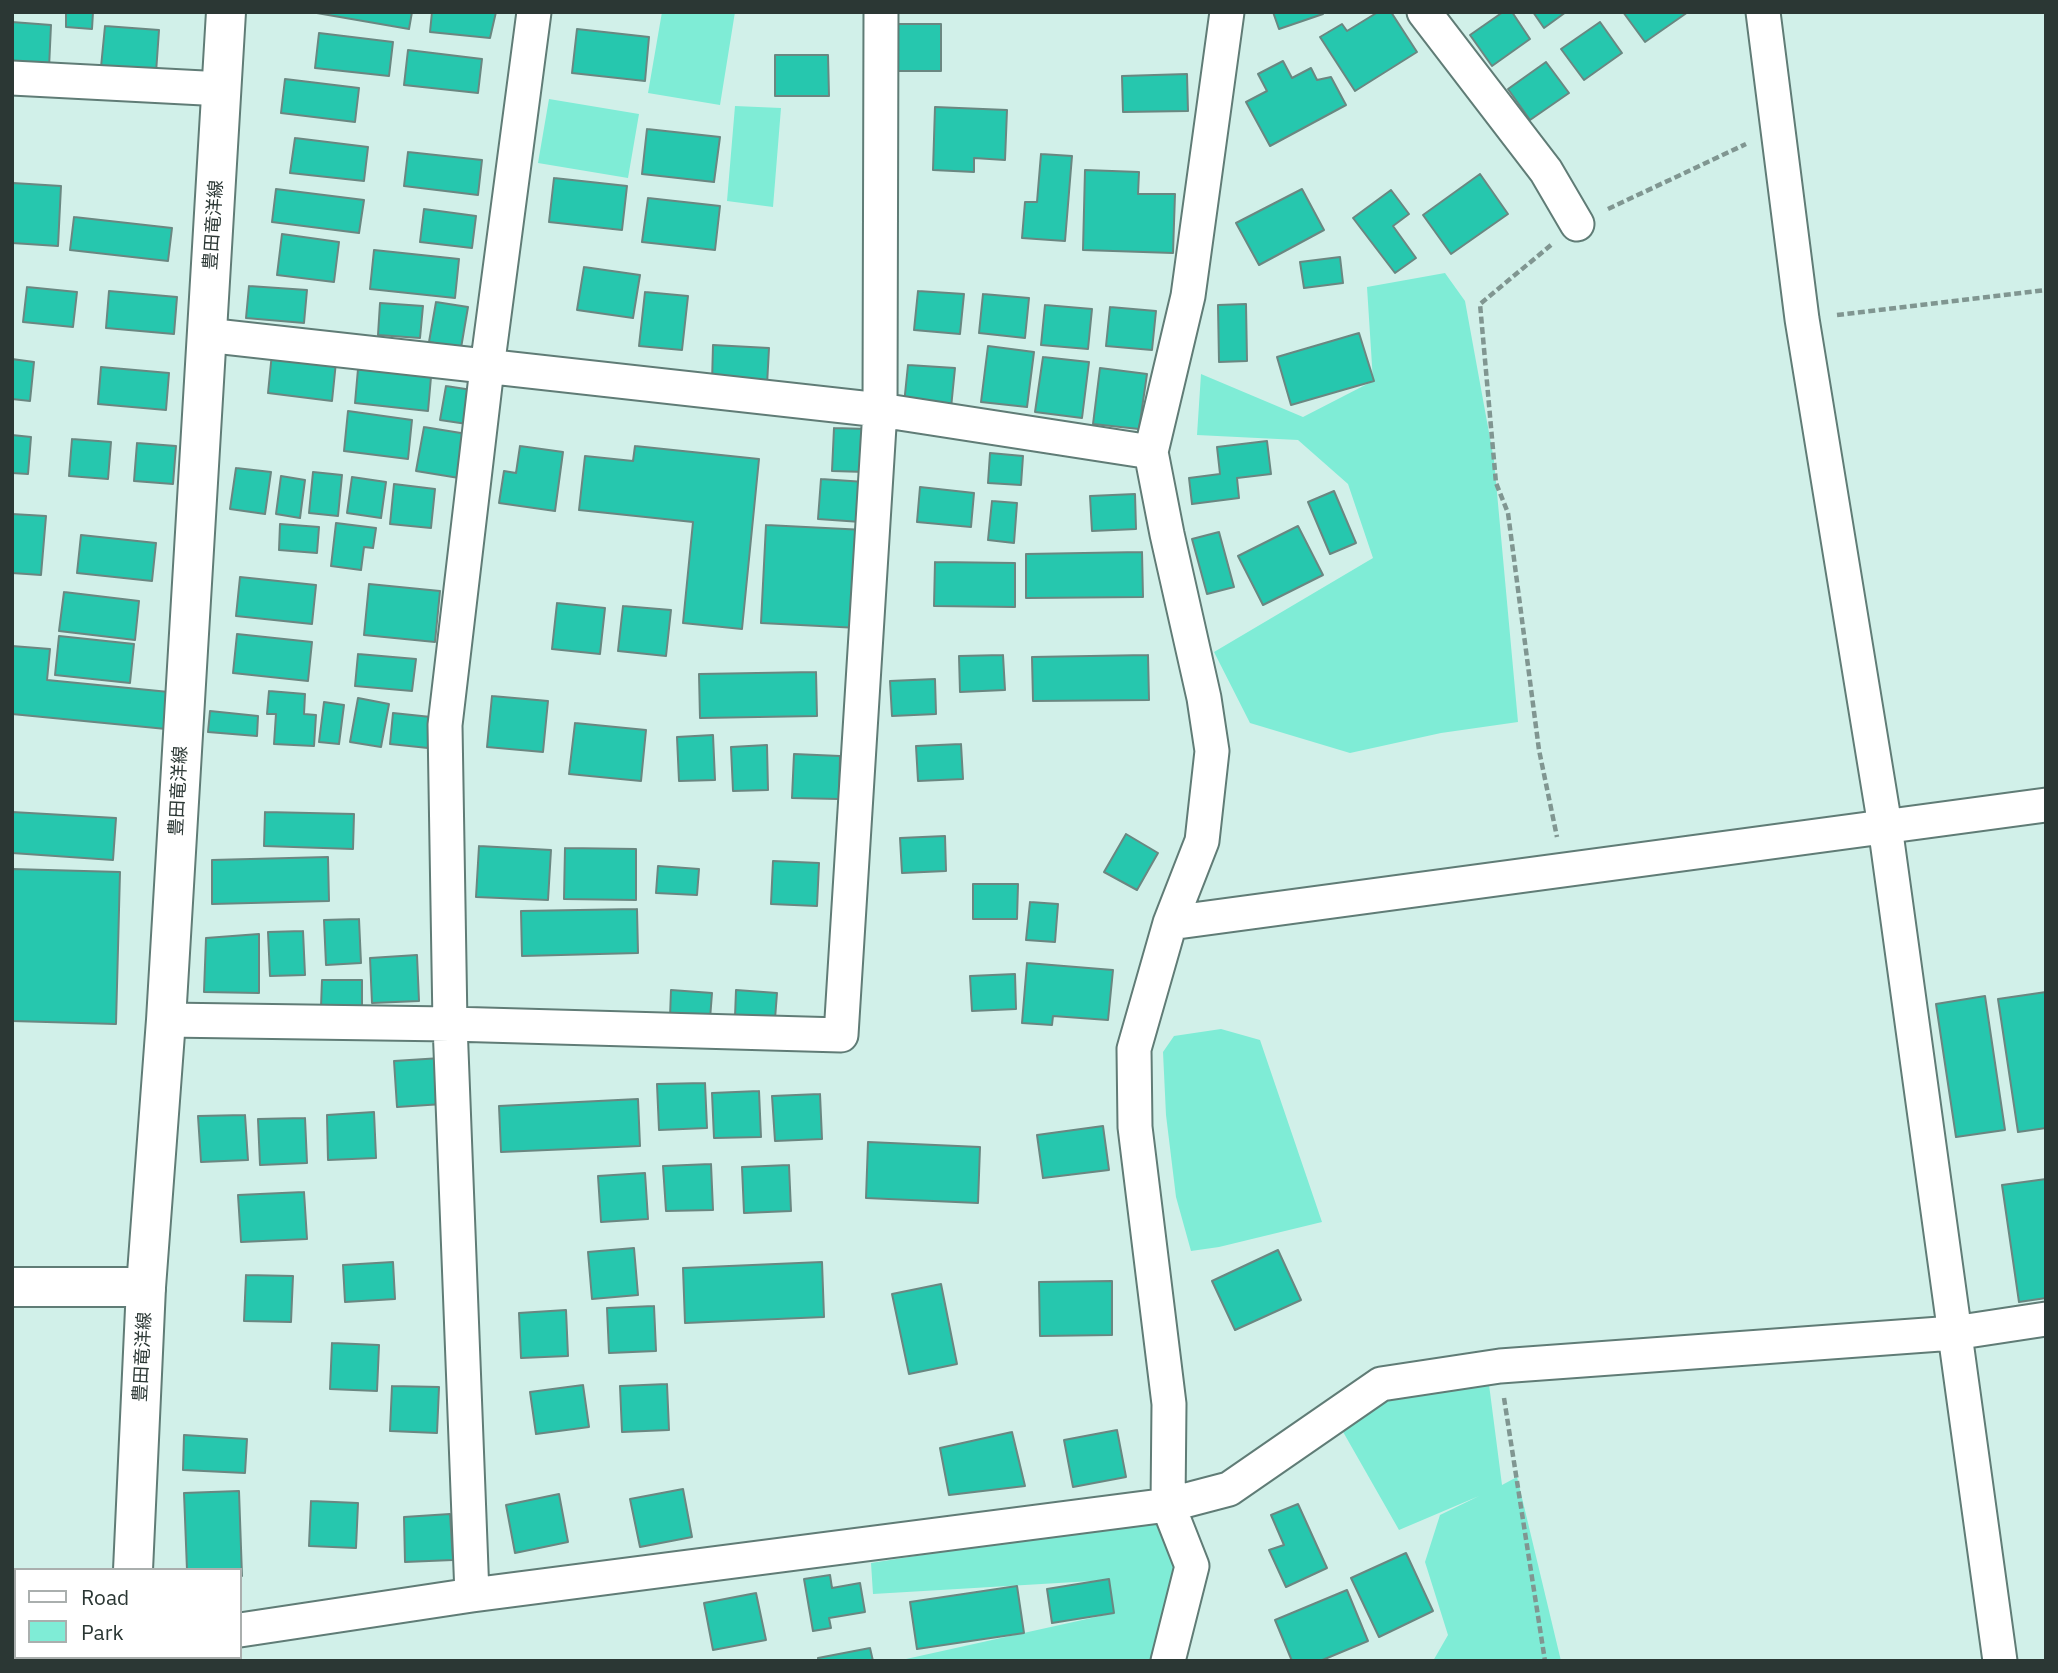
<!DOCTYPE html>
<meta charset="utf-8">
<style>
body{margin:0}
#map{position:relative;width:2058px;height:1673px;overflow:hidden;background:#d1f0e9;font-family:"IBM Plex Sans",sans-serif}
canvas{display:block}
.frame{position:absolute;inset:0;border:14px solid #2b3734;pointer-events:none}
.legend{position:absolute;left:14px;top:1568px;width:228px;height:91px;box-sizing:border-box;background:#fff;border:2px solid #aaafae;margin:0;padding:9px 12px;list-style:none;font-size:21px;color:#2b3734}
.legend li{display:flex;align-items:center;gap:14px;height:35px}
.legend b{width:35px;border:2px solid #aaafae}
</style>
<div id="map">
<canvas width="2058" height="1673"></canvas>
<div class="frame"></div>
<ul class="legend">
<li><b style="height:9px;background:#fff"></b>Road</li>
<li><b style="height:19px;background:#7fecd6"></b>Park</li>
</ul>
</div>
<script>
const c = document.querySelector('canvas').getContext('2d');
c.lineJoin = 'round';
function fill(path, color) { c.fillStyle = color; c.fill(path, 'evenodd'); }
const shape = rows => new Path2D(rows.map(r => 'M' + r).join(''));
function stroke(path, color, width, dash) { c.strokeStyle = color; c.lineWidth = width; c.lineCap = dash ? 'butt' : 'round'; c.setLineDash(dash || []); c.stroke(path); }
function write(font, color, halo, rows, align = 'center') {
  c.font = font + ' "IBM Plex Sans","Noto Sans JP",sans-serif'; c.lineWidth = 6; c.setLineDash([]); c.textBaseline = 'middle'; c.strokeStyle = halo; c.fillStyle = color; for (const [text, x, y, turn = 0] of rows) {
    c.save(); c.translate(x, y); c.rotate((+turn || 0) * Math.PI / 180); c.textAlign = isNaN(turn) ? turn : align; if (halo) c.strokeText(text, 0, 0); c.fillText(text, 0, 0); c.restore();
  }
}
const green = shape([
 [662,12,735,12,720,105,648,93],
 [549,99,639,114,628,178,538,163],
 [735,106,781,108,773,207,727,201],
 [1445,273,1465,301,1494,460,1518,722,1441,733,1350,753,1250,723,1214,652,1373,558,1348,484,1298,440,1197,435,1201,374,1303,417,1373,381,1367,287],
 [1221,1029,1260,1040,1322,1222,1219,1247,1191,1251,1176,1197,1166,1115,1163,1052,1174,1036],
 [1487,1369,1502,1485,1517,1477,1561,1661,1433,1661,1448,1635,1425,1562,1440,1515,1479,1496,1399,1530,1338,1423,1381,1384],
 [1162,1517,1192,1566,1168,1661,897,1661,1114,1613,1109,1580,873,1594,871,1563]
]);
const building = shape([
 [66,12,93,12,92,29,66,27,66,12],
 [311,12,412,12,409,29,311,12],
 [432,12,496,12,490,38,430,32,432,12],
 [1273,12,1322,12,1323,14,1279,29,1273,12],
 [1378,12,1391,12,1417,52,1355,91,1320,37,1342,24,1347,31,1378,12],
 [1503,12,1512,12,1530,39,1492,66,1470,35,1503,12],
 [1533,12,1566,12,1544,28,1533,12],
 [1623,12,1688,12,1645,42,1623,12],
 [12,22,51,25,49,68,12,64,12,22],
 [1600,22,1622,53,1584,80,1561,49,1600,22],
 [897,24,941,24,941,71,897,71,897,24],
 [105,26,159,30,156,73,101,67,105,26],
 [577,29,649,37,645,81,572,73,577,29],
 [319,33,393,42,389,76,315,68,319,33],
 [408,50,482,59,478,93,404,85,408,50],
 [775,55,828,55,829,96,775,96,775,55],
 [1283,61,1292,78,1311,68,1317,80,1331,77,1346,105,1270,146,1246,102,1267,91,1258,74,1283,61],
 [1546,62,1569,93,1530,120,1508,89,1546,62],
 [1187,74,1188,111,1123,112,1122,76,1187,74],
 [285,79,359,88,355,122,281,113,285,79],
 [935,107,1007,110,1005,160,974,158,974,172,933,170,935,107],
 [647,129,720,137,714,182,642,174,647,129],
 [295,138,368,147,364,181,290,173,295,138],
 [408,152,482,160,478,195,404,186,408,152],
 [1041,154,1072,156,1065,241,1022,238,1025,202,1037,202,1041,154],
 [1085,170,1139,172,1138,194,1175,194,1173,253,1083,250,1085,170],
 [1480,174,1508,214,1451,254,1423,215,1480,174],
 [554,178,627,186,622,230,549,222,554,178],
 [13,183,61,186,58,246,12,243,13,183],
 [276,189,364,200,359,233,272,222,276,189],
 [1302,189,1324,230,1259,265,1236,223,1302,189],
 [1391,190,1409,214,1393,226,1416,258,1395,273,1353,218,1391,190],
 [648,198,720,206,715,250,642,242,648,198],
 [424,209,476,216,472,248,420,242,424,209],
 [74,217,172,228,168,261,70,250,74,217],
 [282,234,339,242,334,282,277,275,282,234],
 [374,250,459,259,455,298,370,289,374,250],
 [1340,257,1343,283,1304,288,1300,262,1340,257],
 [584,267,640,275,633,318,577,310,584,267],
 [249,286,307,290,304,323,246,318,249,286],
 [27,287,77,292,73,327,23,322,27,287],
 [109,291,177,297,174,334,106,328,109,291],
 [918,291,964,294,960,334,914,330,918,291],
 [645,292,688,296,682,350,639,346,645,292],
 [983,294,1029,298,1025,338,979,333,983,294],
 [436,302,468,307,461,348,429,342,436,302],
 [380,303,423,306,420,338,378,335,380,303],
 [1246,304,1247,361,1219,362,1218,305,1246,304],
 [1045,305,1092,309,1088,349,1041,345,1045,305],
 [1110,307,1156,311,1152,350,1106,346,1110,307],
 [1359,333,1374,381,1291,405,1277,357,1359,333],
 [713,345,769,348,767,385,712,383,713,345],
 [988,346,1034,352,1027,407,981,402,988,346],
 [272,353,336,362,332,401,268,393,272,353],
 [1043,357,1089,362,1082,418,1035,412,1043,357],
 [12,359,34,362,30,401,12,399,12,359],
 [908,365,955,368,951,408,904,404,908,365],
 [101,367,169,373,166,410,98,404,101,367],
 [1100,368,1147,374,1139,429,1093,424,1100,368],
 [358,369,431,377,428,411,355,403,358,369],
 [446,386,472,390,467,424,440,420,446,386],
 [348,411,412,420,408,459,344,451,348,411],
 [424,427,467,434,459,478,416,471,424,427],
 [834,428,867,429,866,472,832,471,834,428],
 [12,435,31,437,28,474,12,473,12,435],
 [72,439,111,442,108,479,69,476,72,439],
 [1267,441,1271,474,1237,478,1239,498,1192,504,1189,478,1220,474,1217,447,1267,441],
 [137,443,176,446,173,484,134,481,137,443],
 [520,446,563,452,555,511,499,503,504,471,516,473,520,446],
 [635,446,759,459,742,629,683,623,693,522,579,510,585,456,633,461,635,446],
 [990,453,1023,456,1021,485,988,483,990,453],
 [236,468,271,472,265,514,230,509,236,468],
 [313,472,342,475,338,516,309,513,313,472],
 [281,476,305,480,300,518,276,514,281,476],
 [352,477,386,482,381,518,347,513,352,477],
 [821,479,865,482,861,522,818,519,821,479],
 [394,484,435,489,431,528,390,524,394,484],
 [920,487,974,493,971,527,917,522,920,487],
 [1334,491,1356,543,1330,554,1308,502,1334,491],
 [1135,494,1136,529,1092,531,1090,496,1135,494],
 [992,501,1017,503,1014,543,988,540,992,501],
 [12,514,46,516,41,575,12,573,12,514],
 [336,523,376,528,373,548,364,547,361,570,331,566,336,523],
 [280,524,319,527,317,553,279,550,280,524],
 [766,525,865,530,859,628,761,623,766,525],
 [1298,526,1323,575,1263,605,1238,556,1298,526],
 [1219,532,1234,587,1207,594,1192,539,1219,532],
 [81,535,156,543,152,581,77,573,81,535],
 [1142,552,1143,597,1026,598,1026,554,1142,552],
 [935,562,1015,563,1015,607,934,606,935,562],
 [240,577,316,585,312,624,236,616,240,577],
 [369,584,440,591,435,642,364,635,369,584],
 [64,592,139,601,135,640,59,631,64,592],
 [557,603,605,608,600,654,552,649,557,603],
 [623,606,671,610,666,656,618,651,623,606],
 [237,634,312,642,308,681,233,673,237,634],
 [59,636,134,644,130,683,55,675,59,636],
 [12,646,50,649,47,680,169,692,166,729,12,714,12,646],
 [358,654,416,659,412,691,355,686,358,654],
 [1003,655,1005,690,960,692,959,656,1003,655],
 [1148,655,1149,700,1033,701,1032,657,1148,655],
 [816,672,817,716,700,718,699,674,816,672],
 [935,679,936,714,892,716,890,681,935,679],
 [269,691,305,694,304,714,316,715,314,746,274,744,276,714,267,714,269,691],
 [492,696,548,701,543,752,487,747,492,696],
 [358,698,389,704,381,747,350,742,358,698],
 [324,702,344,705,339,744,319,742,324,702],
 [210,711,258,716,257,736,208,732,210,711],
 [393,713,431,717,428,748,390,744,393,713],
 [575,723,646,730,641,781,569,774,575,723],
 [713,735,715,780,679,781,677,737,713,735],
 [961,744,963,779,918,781,916,746,961,744],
 [767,745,768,790,733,791,731,747,767,745],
 [794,754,840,756,839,799,792,798,794,754],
 [12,812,116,818,113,860,12,853,12,812],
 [265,812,354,814,353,849,264,846,265,812],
 [1126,834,1158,853,1137,890,1104,872,1126,834],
 [945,836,946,871,902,873,900,838,945,836],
 [479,846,551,850,548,900,476,897,479,846],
 [565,848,636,849,636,900,564,899,565,848],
 [328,857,329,901,212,904,212,860,328,857],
 [773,861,819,863,817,906,771,904,773,861],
 [658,866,699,869,697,895,656,893,658,866],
 [12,869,120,872,116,1024,12,1021,12,869],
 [973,884,1018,884,1017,919,973,919,973,884],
 [1030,902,1058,904,1055,942,1026,940,1030,902],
 [637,909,638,953,522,956,521,911,637,909],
 [359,919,361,963,326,965,324,920,359,919],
 [303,931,305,975,270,976,268,932,303,931],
 [259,934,259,993,204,992,206,938,259,934],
 [417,955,419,1001,372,1003,370,958,417,955],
 [1027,963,1113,970,1108,1020,1053,1016,1052,1025,1022,1023,1027,963],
 [1015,974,1016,1009,972,1011,970,976,1015,974],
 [322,980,362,980,362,1006,321,1007,322,980],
 [671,990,712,993,710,1019,670,1017,671,990],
 [736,990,777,993,775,1019,735,1017,736,990],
 [2046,992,2046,1128,2018,1132,1998,999,2046,992],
 [1985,996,2005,1130,1956,1137,1936,1004,1985,996],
 [441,1058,443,1104,397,1107,394,1061,441,1058],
 [705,1083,707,1128,659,1130,657,1084,705,1083],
 [759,1091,761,1137,714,1138,712,1093,759,1091],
 [820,1094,822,1139,775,1141,772,1096,820,1094],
 [638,1099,640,1146,501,1152,499,1106,638,1099],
 [374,1112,376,1158,328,1160,327,1115,374,1112],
 [245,1115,248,1160,201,1162,198,1116,245,1115],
 [305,1118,307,1163,260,1165,258,1119,305,1118],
 [1103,1126,1109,1170,1043,1178,1037,1135,1103,1126],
 [868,1142,980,1147,978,1203,866,1198,868,1142],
 [711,1164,713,1210,666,1211,663,1166,711,1164],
 [789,1165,791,1211,744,1213,742,1167,789,1165],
 [645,1173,648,1219,601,1222,598,1176,645,1173],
 [2046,1179,2046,1298,2019,1302,2002,1185,2046,1179],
 [304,1192,307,1239,241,1242,238,1195,304,1192],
 [634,1248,638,1295,592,1299,588,1252,634,1248],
 [1278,1250,1301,1300,1235,1330,1212,1281,1278,1250],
 [393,1262,395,1299,345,1302,343,1265,393,1262],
 [822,1262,824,1317,685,1323,683,1268,822,1262],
 [246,1275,293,1276,291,1322,244,1321,246,1275],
 [1112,1281,1112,1335,1040,1336,1039,1282,1112,1281],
 [941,1284,957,1364,909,1374,892,1294,941,1284],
 [654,1306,656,1351,609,1353,607,1308,654,1306],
 [566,1310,568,1356,521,1358,519,1313,566,1310],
 [332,1343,379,1345,377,1391,330,1389,332,1343],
 [667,1384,669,1430,622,1432,620,1386,667,1384],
 [583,1385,589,1427,536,1434,530,1392,583,1385],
 [392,1386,439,1387,437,1433,390,1431,392,1386],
 [1117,1430,1126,1477,1073,1487,1064,1440,1117,1430],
 [1012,1432,1025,1486,949,1495,940,1448,1012,1432],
 [184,1435,247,1439,245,1473,183,1470,184,1435],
 [683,1489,692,1537,640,1547,630,1499,683,1489],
 [239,1491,242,1576,240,1576,240,1570,187,1570,184,1493,239,1491],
 [559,1494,568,1542,515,1553,506,1505,559,1494],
 [311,1501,358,1503,356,1548,309,1546,311,1501],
 [1298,1504,1327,1568,1286,1587,1269,1550,1284,1545,1271,1515,1298,1504],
 [450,1514,453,1560,405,1562,404,1517,450,1514],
 [1406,1553,1433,1611,1379,1637,1351,1578,1406,1553],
 [830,1575,832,1588,860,1583,865,1612,829,1618,831,1628,813,1631,804,1579,830,1575],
 [1109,1579,1114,1613,1052,1623,1047,1589,1109,1579],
 [1017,1586,1024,1633,917,1649,910,1602,1017,1586],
 [1347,1590,1368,1641,1320,1661,1292,1661,1275,1620,1347,1590],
 [756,1593,766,1640,713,1650,704,1603,756,1593],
 [16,1623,16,1657,36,1657,12,1658,12,1624,16,1623],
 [870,1648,873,1661,818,1661,818,1658,870,1648]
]);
const path = shape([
 [1608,209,1746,144],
 [1551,245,1480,304,1496,483,1508,513,1539,750,1557,837],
 [1837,315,2046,290],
 [1504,1398,1545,1661]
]);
const minor = shape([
 [1424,12,1546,171,1577,224],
 [1763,12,1802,319,1885,826,2000,1661],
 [12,78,223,89],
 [206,335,880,410,1151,452],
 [1170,923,2046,805],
 [166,1020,450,1024,841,1035,880,410,881,12],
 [472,1595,450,1024,445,725,487,368,534,12],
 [240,1630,472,1595,1168,1505,1229,1489,1381,1384,1500,1366,1954,1333,2046,1319],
 [1168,1661,1192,1566,1168,1505,1169,1404,1135,1127,1134,1049,1170,923,1202,841,1212,751,1204,698,1167,534,1151,452,1188,296,1227,12]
]);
const tertiary = shape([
 [12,1287,146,1287]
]);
const secondary = shape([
 [133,1570,146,1287,166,1020,226,12],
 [136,1657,136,1661]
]);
const streetNames = [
 ["豊田竜洋線",214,225,-86],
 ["豊田竜洋線",179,791,-87],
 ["豊田竜洋線",143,1357,-87]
];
fill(green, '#7fecd6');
fill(building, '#26c7ae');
stroke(building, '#6a8781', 2);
stroke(minor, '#607c76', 37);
stroke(tertiary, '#607c76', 42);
stroke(secondary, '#607c76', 42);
stroke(path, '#809691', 4.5, [7, 3.5]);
stroke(minor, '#fff', 33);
stroke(tertiary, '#fff', 38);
stroke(secondary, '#fff', 38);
write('18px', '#2b3734', '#fff', streetNames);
</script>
